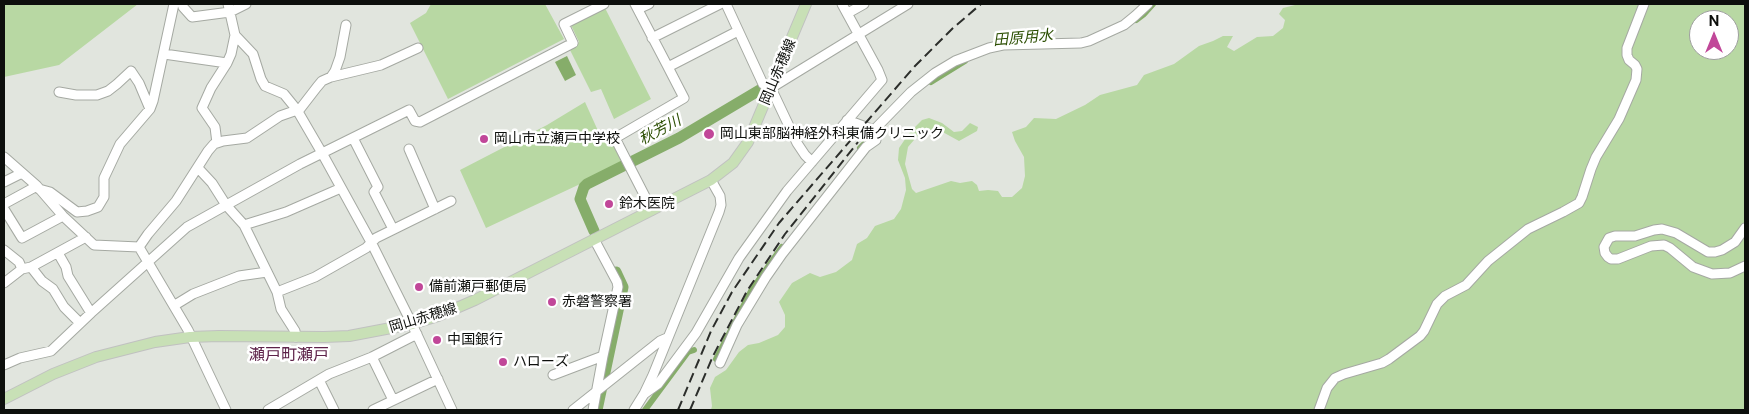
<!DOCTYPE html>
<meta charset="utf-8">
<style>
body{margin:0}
#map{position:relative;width:1749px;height:414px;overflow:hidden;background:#e1e5de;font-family:"Public Sans",sans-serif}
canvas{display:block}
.frame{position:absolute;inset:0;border:5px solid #0d0f0c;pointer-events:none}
.north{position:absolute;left:1689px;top:10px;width:50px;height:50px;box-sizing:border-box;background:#fff;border:1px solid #9e9f9e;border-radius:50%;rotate:0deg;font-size:14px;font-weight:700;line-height:20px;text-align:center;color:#0d0f0c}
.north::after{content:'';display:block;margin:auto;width:18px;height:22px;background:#c14799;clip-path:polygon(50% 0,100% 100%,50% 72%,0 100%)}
</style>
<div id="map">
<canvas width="1749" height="414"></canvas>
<div class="frame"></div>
<div class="north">N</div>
</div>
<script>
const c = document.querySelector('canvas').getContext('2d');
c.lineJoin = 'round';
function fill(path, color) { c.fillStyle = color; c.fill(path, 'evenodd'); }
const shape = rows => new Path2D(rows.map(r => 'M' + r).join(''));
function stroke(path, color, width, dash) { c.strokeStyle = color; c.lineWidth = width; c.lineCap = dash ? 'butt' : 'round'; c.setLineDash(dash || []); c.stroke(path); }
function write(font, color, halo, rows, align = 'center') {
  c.font = font + ' "Public Sans","Noto Sans JP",sans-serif'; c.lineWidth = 5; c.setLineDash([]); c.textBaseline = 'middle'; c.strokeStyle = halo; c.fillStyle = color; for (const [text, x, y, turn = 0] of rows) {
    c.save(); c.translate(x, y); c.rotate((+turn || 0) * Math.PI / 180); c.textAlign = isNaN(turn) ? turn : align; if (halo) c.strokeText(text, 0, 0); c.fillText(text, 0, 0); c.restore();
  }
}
const green = shape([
 [4,4,138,4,59,65,4,77],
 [431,4,545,4,564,39,448,99,410,23,426,13],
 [1299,4,1745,4,1745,410,711,410,712,406,710,388,715,377,726,370,739,352,748,345,759,343,778,335,785,327,785,315,779,302,792,283,810,273,820,277,836,272,852,260,857,244,867,238,875,226,894,219,901,209,906,190,905,178,898,160,899,148,910,132,922,120,929,118,942,123,954,132,962,131,970,123,978,127,977,131,959,141,939,130,930,130,920,133,908,147,905,164,912,189,916,193,951,181,960,183,972,181,977,185,979,191,988,190,998,191,1002,197,1012,197,1022,188,1025,176,1024,157,1015,141,1012,132,1026,127,1034,118,1056,119,1085,105,1100,95,1137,85,1144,75,1174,64,1199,46,1213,41,1223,36,1233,36,1227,47,1234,51,1257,37,1273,36,1283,28,1285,20,1279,14,1283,8],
 [1699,20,1729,20,1729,50,1699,50],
 [605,8,651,99,614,119,601,89,591,92,569,48,579,42,571,25],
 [585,102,599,133,606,130,623,164,486,228,460,170,547,125]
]);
const water = shape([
 [567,56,576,75,565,81,555,62]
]);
const canal = shape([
 [1136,20,1144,14,1153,4],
 [931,82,965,61],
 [860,148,871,137],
 [716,359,751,291,782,247],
 [645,410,688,352,694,350]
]);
const river = shape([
 [594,231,580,199,584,187,587,184,679,138,763,88],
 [597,410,623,287,616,272]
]);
const minor = shape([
 [182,4,183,7,192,17,230,12,246,4],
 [228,4,235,35,253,54,261,79,265,86,284,94,297,110,322,153,371,242,412,324,452,410],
 [635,4,668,67,738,31],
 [726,4,763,84,771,88,797,143,805,155,812,162],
 [638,9,649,4],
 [848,13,864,4],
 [652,38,720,4],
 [164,54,227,63],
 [331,77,335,71,340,57,346,25],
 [771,88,908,4],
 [59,92,76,95,97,95,108,91,117,84,131,71,139,83,150,109],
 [847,120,874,130],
 [874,130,911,92,935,73,955,61,989,48,1003,45,1081,43,1089,41,1124,25,1135,16,1148,4],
 [353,138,378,187,374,192,393,229],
 [217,143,215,127,202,108,211,88,227,63,231,54,235,35],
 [409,149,435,209],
 [4,157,37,186,63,216,94,245,139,247],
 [198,168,212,183,226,205,244,225,277,292,281,309,295,331,296,337],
 [4,182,22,173],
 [39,189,50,192,77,212,87,211,98,207,104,197,104,178,120,144,150,109,153,101,174,4],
 [4,204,37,186],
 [4,209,22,238,63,216],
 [652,210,616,140,617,137,684,98,668,67],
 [244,225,286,212,341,188],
 [1745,228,1735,242,1722,250,1715,252,1708,252,1676,233,1662,229,1654,230,1635,236,1615,236,1609,238,1604,247,1605,253,1608,257,1611,259,1618,259,1651,246,1664,245,1670,248,1693,267,1712,274,1730,273,1745,266],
 [139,247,148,234,176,201,208,151,214,144,223,141,247,138,280,116,300,109,317,87,322,81,331,77,381,65,418,48],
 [139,247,188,330,226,410],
 [4,250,19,262,22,269],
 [58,253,66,267,68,276,91,313],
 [31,267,42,281,53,289,64,307,80,323],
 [4,283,22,269,31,267,86,237],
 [277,292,315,277,366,248,376,238,451,201],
 [175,305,193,294,239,276,267,272],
 [372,357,393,400],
 [720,363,737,325,766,277,782,254,866,147,876,140,874,130],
 [4,365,20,358,51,351,91,313,187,227,300,164,409,110,415,121,420,122,573,43,564,24,604,4],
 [553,375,603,356],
 [319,380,334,410],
 [644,394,658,384,696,333,739,258,787,191,882,80,878,70,842,4],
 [268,410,329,374,372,357,417,334],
 [373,410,438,379],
 [573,410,660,341,667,338],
 [593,410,603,356,618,287,617,282,594,239],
 [634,410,644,394,653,375,719,212,721,205,720,196,711,180],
 [1319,410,1327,388,1335,378,1344,374,1382,363,1389,359,1420,336,1424,331,1437,304,1445,296,1466,285,1488,261,1528,229,1563,212,1579,203,1582,197,1591,169,1596,157,1619,119,1636,80,1637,69,1635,65,1629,60,1627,55,1627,48,1644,4]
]);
const major = shape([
 [4,399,53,374,96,357,155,342,190,337,219,336,324,337,349,336,412,324,438,316,475,300,711,180,733,163,748,142,806,4]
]);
const rail = shape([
 [678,410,711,331,732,292,779,223,915,66,953,28,981,4],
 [690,410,713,356,747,291,785,234,858,142]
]);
const markers = [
 [709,134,6,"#c14799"],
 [484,139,5,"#c14799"],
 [609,204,5,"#c14799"],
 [419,287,5,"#c14799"],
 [552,302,5,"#c14799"],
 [437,340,5,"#c14799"],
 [503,362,5,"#c14799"]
];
const streetNames = [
 ["岡山赤穂線",778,72,-67],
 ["岡山赤穂線",423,318,-17]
];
const poiNames = [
 ["岡山東部脳神経外科東備クリニック",720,134],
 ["岡山市立瀬戸中学校",494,139],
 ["鈴木医院",619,204],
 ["備前瀬戸郵便局",429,287],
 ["赤磐警察署",562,302],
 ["中国銀行",447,340],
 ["ハローズ",513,362]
];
const waterNames = [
 ["田原用水",1023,38,-5],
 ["秋芳川",660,130,-28]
];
const quarterNames = [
 ["瀬戸町瀬戸",289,355]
];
fill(green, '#b8d8a3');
fill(water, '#86ad6a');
stroke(canal, '#86ad6a', 6);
stroke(river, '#86ad6a', 11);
stroke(minor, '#a5a9a2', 11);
stroke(major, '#c0c1c0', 12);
stroke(minor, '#fff', 9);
stroke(major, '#c8e0b6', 10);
stroke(rail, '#2c2e2b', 2, [10, 5]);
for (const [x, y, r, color] of markers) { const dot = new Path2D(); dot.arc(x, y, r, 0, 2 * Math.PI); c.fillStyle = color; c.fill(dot); stroke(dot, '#fff', 2); }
write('14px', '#0d0f0c', '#fff', streetNames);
write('14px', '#0d0f0c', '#fff', poiNames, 'left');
write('italic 15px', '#2c4f03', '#fff', waterNames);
write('16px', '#5d2249', '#fff', quarterNames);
</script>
